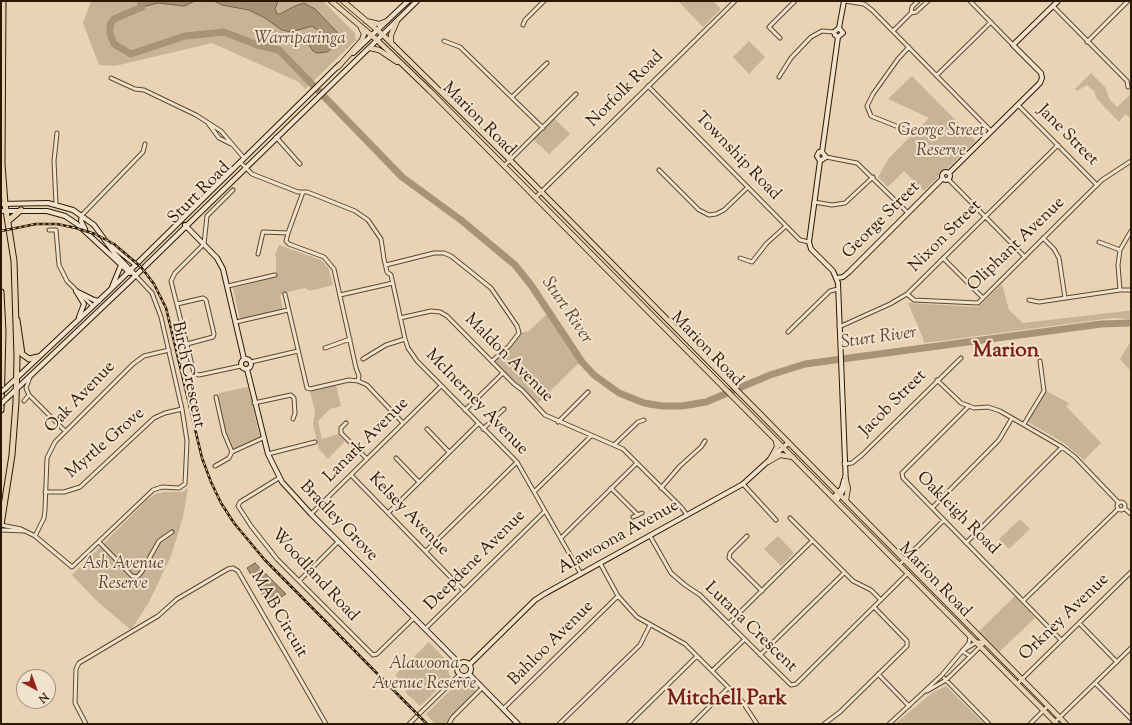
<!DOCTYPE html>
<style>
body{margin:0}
#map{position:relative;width:1132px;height:725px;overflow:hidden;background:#e9d3b4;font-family:"Sorts Mill Goudy",serif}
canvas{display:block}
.frame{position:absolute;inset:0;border:2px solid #2b1802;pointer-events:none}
.north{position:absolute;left:16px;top:669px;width:40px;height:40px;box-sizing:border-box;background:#f1e2ce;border:1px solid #a2917c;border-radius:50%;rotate:139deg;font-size:11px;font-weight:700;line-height:16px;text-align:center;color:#2b1802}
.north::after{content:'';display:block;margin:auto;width:14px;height:18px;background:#8f2418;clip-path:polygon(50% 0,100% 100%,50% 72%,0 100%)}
</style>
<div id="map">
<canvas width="1132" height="725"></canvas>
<div class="frame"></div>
<div class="north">N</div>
</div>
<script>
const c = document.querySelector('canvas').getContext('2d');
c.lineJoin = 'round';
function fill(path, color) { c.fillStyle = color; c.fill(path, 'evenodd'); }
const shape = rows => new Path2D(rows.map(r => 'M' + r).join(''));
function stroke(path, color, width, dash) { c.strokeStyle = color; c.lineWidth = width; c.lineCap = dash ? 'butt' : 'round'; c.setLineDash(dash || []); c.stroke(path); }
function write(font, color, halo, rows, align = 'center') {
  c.font = font + ' "Sorts Mill Goudy",serif'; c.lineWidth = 4; c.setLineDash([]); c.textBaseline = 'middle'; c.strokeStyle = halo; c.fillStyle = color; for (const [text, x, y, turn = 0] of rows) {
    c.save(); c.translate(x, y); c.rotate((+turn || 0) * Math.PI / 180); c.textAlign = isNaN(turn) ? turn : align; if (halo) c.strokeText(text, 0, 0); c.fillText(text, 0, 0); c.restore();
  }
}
const green = shape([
 [91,1,323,1,355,33,356,40,305,89,299,82,212,43,115,66,99,65,83,23],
 [678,1,713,1,721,9,703,27],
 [749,41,765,57,749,74,733,57],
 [1091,73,1105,87,1110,100,1117,107,1131,94,1131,118,1125,114,1119,122,1097,99,1094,91,1087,85,1077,91,1075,89],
 [912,76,976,141,924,191,904,171,888,187,878,177,889,158,929,118,888,99],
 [554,118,570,134,549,154,533,139],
 [279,245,321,260,328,267,333,285,310,291,305,288,283,293,280,296,283,310,240,320,233,288,276,277,276,256,275,255],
 [1002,284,1009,310,1023,323,1126,311,1131,311,1131,319,1112,318,924,343,923,338,908,303,978,307],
 [548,313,580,362,536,405,523,389,515,384,493,362,520,333,529,331],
 [1131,341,1131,371,1120,359],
 [336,385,341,406,330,409,318,421,322,439,338,434,345,441,328,459,319,449,313,425,315,411,310,392],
 [248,387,260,437,233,451,225,433,217,397,219,393],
 [1046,391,1069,403,1066,406,1101,443,1084,460,1064,443,1028,422],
 [188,488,183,517,171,556,149,602,131,630,97,601,72,575,145,502,155,494,164,492,182,492],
 [1020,519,1030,529,1009,549,999,539],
 [778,536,794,553,781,566,764,549],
 [1015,596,1035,618,998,653,978,632],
 [429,642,451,665,448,672,451,677,420,706,405,692,408,688,395,675],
 [461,680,468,681,475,688,475,693,450,717,447,724,435,724,426,714],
 [946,686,984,724,895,724,932,693]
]);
const water = shape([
 [140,1,195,1,184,6,158,3,142,7,140,1],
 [214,1,278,1,275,9,277,14,280,14,295,6,304,3,315,9,337,32,338,44,327,52,317,53,313,51,309,45,311,41,320,36,319,31,312,26,291,32,282,30,265,18,249,10,222,5,214,1],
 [255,563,286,594,268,605,247,568,255,563]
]);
const river = shape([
 [140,1,142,7,114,19,110,25,110,34,114,44,131,54,185,36,224,32,257,45,279,50,402,177,461,220,515,265,531,285,582,362,594,375,619,393,644,403,662,406,682,406,706,402,770,375,805,364,1101,324,1131,323]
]);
const street = shape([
 [845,1,864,4,872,10,991,131],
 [970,1,1013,45],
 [1053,6,1127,81,1128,87],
 [911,13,912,7,918,1],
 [523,25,525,20,544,1],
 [893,31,911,13,916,12,928,1],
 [780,38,769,27,795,1],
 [444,41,460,47,543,128],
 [1087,42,1128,1],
 [937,75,991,22],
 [779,77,791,58,811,37,822,31,834,32],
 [111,78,135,89,144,90,196,115,221,131,244,158],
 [648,86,800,240,809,242],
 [512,97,547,63],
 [1018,105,1097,185],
 [208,123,219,138,231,144],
 [906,130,871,116,867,106,873,94,898,59,909,47],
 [276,137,300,164],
 [826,157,857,163,908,213],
 [240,162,252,174,298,192,307,192,315,195,355,211,368,220,381,239,384,259,387,272,391,275,405,339,408,348,417,361,517,462,581,574],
 [505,165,576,94],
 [659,170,699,210,709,215,716,214,724,210,748,187],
 [948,179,1025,257],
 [233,190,207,216,204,244,175,273,171,281,194,373,199,375,241,366],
 [536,197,735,1],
 [814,202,832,205,845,203,873,177],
 [56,204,54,161,57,133],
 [82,215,143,152,145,144],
 [49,230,56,230,59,265,67,281,77,291],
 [288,233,286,241,289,244,324,257,334,269,356,368,359,376,358,381],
 [1043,238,1054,249,1059,258,1065,298],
 [1099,242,1120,250],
 [258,254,263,232,288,233,303,192],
 [740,258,752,262,767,243,786,226],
 [943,258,983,298],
 [386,265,434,253,444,253,451,256,491,288,517,326,519,333,509,346,492,361],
 [228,286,275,275],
 [1120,290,1118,265,1120,250,1131,231],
 [285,294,307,388,310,389,349,380,358,381,367,385,403,423],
 [907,294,914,300,978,303,1102,180,1131,161],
 [81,295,93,306],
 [340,295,393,283],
 [1029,300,1039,302,1120,290,1131,290],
 [177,304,203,298,206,300,214,334,213,337,187,344],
 [400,318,431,311,440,312,447,316,514,384,522,390,545,415,623,449,682,508,687,515],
 [236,322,288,310],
 [839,327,890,304,907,294,1058,145],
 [788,332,830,291,838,289],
 [325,348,350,339],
 [363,359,386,345,405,339],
 [251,362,298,351],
 [30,377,26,388,29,395,65,431],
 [937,380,961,403,974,408,988,407,1000,411,1062,447,1075,457,1119,503],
 [216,397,224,433,232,452,263,438],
 [24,401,29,395],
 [254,403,291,395,294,398,295,413,293,419],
 [969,406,902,473,903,478,1061,640],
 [465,410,503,373],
 [558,422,588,392],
 [346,423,341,428,341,433,367,459],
 [1024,424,1044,391,1040,361],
 [427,429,449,452],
 [483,429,504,409],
 [614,445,638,422,644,420],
 [268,454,315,442],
 [396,458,419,482],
 [844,464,852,463,862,455,961,358],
 [215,466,229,458,232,452],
 [351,475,464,591],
 [279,478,240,502,238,506,251,526,277,559,373,655,377,654,414,618],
 [743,484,776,520],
 [611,488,638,515],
 [661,488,680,466,701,447,705,441],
 [535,491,591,436],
 [45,492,64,492,80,487,154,418,165,413,182,409],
 '1117 506a4 4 0 1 1 8 0a4 4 0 1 1-8 0Z',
 [932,508,999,440,1012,418],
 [1124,508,1131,514],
 [388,513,478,424],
 [311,514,441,386],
 [633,517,642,513],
 [790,518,853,581,871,590,881,600],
 [1,525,21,529,35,536,72,567,153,490,162,487,179,488,185,484,187,441,182,409,161,317,152,293,136,276],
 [1,530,24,531],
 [35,536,44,518,45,510,47,458,55,442,133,364,144,356,169,350],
 [650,536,671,573,685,585,700,595,791,685,796,684,908,573],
 [747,536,730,553,729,558,762,591],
 [561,538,637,463],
 [99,542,132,576,137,577,141,573,159,541,172,532],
 [966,543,1062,447],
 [426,551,517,462],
 [600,563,618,596,637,617,685,644,742,701,757,724],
 [900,564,944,520],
 [299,581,338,542],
 [1024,600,1118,509],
 [729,623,812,541],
 [1079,623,1117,662],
 [425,629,545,511],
 [760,655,844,573],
 [970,656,962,651,977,642,985,642],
 [712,671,744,640],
 [878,674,909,706],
 [944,678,989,724],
 [1095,683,1131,719],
 [1017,684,1131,572],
 [927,691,946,680,985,642],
 [503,709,618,596],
 [1055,722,1131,648],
 [86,724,75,703,76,669,79,663,158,616,177,599,228,569,233,568,238,571,326,724],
 [409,724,459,675],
 [449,724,452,718,482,688],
 [559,724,640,645,650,625],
 [628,724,697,656],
 [692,724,728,688],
 [824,724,840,712,907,646,907,641,874,607],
 [889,724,942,675,969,643,970,637],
 [1030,724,1048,706]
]);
const secondary = shape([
 [839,28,844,1],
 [838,37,835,35,834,32,839,28],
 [838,37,843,33,839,28],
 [353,53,408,1],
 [822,152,838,37],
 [820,161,809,242,811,249,833,271,838,283,846,486,837,500],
 [820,161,826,157,822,152],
 [820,161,817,156,819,152,822,152],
 '942 176a4 4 0 1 1 8 0a4 4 0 1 1-8 0Z',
 [949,173,1040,83,1042,78,1041,73,1013,45,1058,1],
 [1,204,48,203,73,210,94,225,115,254,136,276],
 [1,211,47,211,65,216,77,224,130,273],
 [82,215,81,221,85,229],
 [185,225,217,258,223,269,244,359],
 [112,246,136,265],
 [837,278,843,277,849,272,943,178],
 [112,287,121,265],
 [76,291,84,304,79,317],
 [76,291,94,300,99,301],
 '241 364a5 5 0 1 1 10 0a5 5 0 1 1-10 0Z',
 [247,369,268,454,282,482,311,514,460,664],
 [5,389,110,290,339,65],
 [7,398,130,281,417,1],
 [834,497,842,488,844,480],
 '457 669a7 7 0 1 1 14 0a7 7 0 1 1-14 0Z',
 [469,665,535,600,546,593,743,484,788,443],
 [469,674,518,724]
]);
const primary = shape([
 [331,1,377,40,429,90,1057,724],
 [343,1,383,35,510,160,1066,724],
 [366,21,379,24,387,21],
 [391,42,391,35,397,21],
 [370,48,379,50,397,62],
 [338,67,362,40,364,34,361,28],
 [769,461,777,447,776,441],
 [768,462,780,455,793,457],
 [845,477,848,488,846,500]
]);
const highway = shape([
 [8,221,21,210],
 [1,292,3,332,1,410],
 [17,320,22,354,29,359,38,357],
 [1,525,12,455,16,402,17,357,14,261,5,204,2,164,3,1]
]);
const rail = shape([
 [1,231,36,224,57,224,76,228,95,234,114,244,141,267,154,284,166,308,202,458,211,482,221,503,234,523,264,559,427,724]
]);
const secondaryBridge = shape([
 [1,392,5,389],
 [1,404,7,398]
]);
const parkNames = [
 ["Warriparinga",300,40],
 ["George Street",941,132],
 ["Reserve",941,152],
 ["Ash Avenue",123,565],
 ["Reserve",123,585],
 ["Alawoona",424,665],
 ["Avenue Reserve",424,685]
];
const streetNames = [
 ["Norfolk Road",626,90,-45],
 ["Marion Road",478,120,45],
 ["Jane Street",1067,136,45],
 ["Township Road",737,157,46],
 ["Sturt Road",200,194,-45],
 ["George Street",882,221,-45],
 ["Nixon Street",946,237,-45],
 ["Oliphant Avenue",1017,245,-44],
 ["Marion Road",706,350,46],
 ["Maldon Avenue",508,359,45],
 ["Birch Crescent",187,375,78],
 ["Oak Avenue",81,398,-46],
 ["McInerney Avenue",476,403,46],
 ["Jacob Street",894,404,-45],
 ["Lanark Avenue",367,441,-45],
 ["Myrtle Grove",106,444,-41],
 ["Oakleigh Road",957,514,45],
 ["Kelsey Avenue",408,515,46],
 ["Bradley Grove",338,522,46],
 ["Alawoona Avenue",619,538,-29],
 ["Deepdene Avenue",476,561,-45],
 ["Woodland Road",314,576,47],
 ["Marion Road",934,581,46],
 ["MAB Circuit",278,615,60],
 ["Orkney Avenue",1065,618,-44],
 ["Lutana Crescent",750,628,44],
 ["Bahloo Avenue",552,644,-45]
];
const waterNames = [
 ["Sturt River",566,311,56],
 ["Sturt River",879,339,-8]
];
const districtNames = [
 ["Marion",1006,352],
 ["Mitchell Park",727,700]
];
fill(green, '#c9b396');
fill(water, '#a89377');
stroke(water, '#766248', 1);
stroke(river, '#a89377', 7);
stroke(street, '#5a472e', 5);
stroke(secondary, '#2b1802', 6);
stroke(primary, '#2b1802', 6);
stroke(highway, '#2b1802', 7);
stroke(street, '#f1e2ce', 3);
stroke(secondary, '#f1e2ce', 4);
stroke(primary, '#e9d3b4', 4.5);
stroke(highway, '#e9d3b4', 5);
stroke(rail, '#2b1802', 2.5);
stroke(rail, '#f1e2ce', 1, [3]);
stroke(secondaryBridge, '#2b1802', 6, []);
stroke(secondaryBridge, '#f1e2ce', 4);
write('italic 17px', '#5a462e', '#f1e2ce', parkNames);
write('17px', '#2b1802', '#f1e2ce', streetNames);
write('italic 18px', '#5d4931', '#f1e2ce', waterNames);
write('bold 21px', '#7a1f14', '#f1e2ce', districtNames);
</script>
